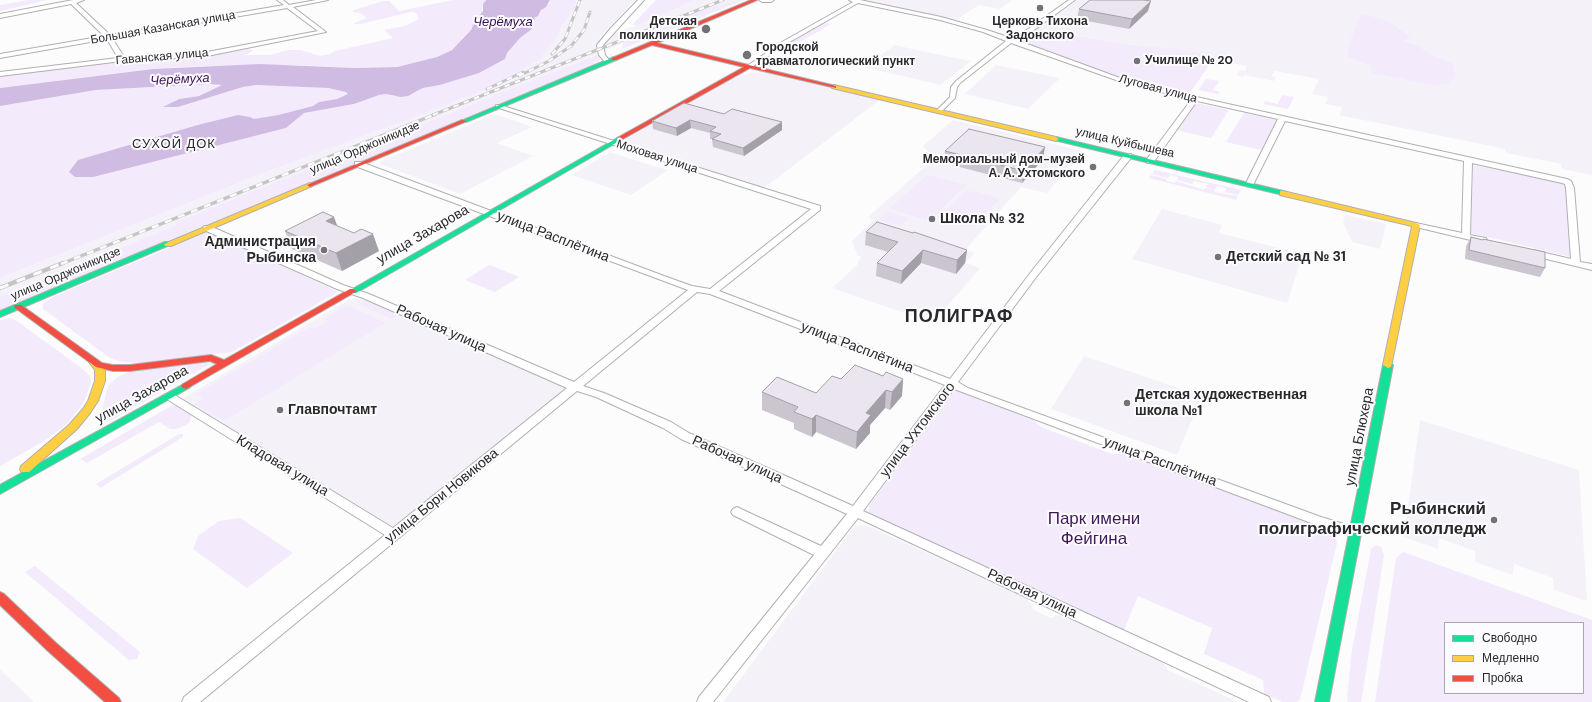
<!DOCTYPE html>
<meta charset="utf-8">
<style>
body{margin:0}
#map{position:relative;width:1592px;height:702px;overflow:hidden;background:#fcfcfd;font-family:"DM Sans",sans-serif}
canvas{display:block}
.legend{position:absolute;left:1444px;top:622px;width:140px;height:72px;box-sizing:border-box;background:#fcfbfe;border:1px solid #a8a7a9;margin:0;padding:5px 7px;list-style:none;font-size:12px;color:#29282a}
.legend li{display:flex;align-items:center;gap:8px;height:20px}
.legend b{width:20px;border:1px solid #a8a7a9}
</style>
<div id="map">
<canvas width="1592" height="702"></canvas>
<ul class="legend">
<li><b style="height:5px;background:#16e098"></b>Свободно</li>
<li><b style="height:5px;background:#ffcf43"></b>Медленно</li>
<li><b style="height:5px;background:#f24e42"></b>Пробка</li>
</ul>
</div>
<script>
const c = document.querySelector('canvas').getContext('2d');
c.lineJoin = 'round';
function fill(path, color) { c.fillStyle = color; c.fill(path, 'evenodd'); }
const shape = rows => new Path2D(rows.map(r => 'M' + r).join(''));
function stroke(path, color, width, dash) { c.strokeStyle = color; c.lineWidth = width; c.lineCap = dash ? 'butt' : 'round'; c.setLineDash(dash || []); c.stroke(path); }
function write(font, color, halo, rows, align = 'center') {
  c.font = font + ' "DM Sans",sans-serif'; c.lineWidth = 4; c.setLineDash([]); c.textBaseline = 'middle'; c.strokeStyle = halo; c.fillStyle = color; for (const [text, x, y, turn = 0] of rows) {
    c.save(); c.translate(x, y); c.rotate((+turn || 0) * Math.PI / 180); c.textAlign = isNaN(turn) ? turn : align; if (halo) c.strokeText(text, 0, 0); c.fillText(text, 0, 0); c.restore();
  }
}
const built = shape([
 [577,0,635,0,598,39,637,25,696,0,738,0,690,15,547,75,175,223,176,225,0,297,0,278,269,171,463,98,516,73,543,58,542,56,575,7],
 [857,0,1012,0,1000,9,979,5,954,21],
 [1078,0,1592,0,1592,175,1562,169,1561,164,1506,153,1505,149,1339,115,1342,107,1325,104,1328,97,1312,94,1319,79,1275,71,1272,76,1276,77,1274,81,1244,75,1243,77,1237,75,1240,70,1245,71,1247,66,1220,61,1222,57,1177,49,1122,44,1039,28],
 [895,45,921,51,971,61,941,85,863,67],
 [996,65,1060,78,1028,109,965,94],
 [765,72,881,99,764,188,621,142,733,79,749,73],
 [495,114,532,127,497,143,533,156,460,194,380,164,380,162],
 [953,120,1082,151,1047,193,1021,187,965,250,975,253,965,263,980,268,933,323,832,288,858,264,858,261,862,257,856,255,857,254,852,241,872,222,869,216,934,159,923,146],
 [610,152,647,164,668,170,631,195,572,175],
 [1162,209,1222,225,1219,233,1303,254,1287,303,1132,259],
 [1345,215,1386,224,1380,249,1352,242,1343,222],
 [356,298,363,299,565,387,565,390,400,524,394,525,390,525,182,399,348,300],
 [1084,356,1202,396,1177,455,1051,409],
 [1420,420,1579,470,1587,601,1554,590,1553,578,1514,564,1513,575,1475,562,1475,551,1439,538,1438,549,1404,537],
 [858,525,870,527,1025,597,1032,605,1033,610,1051,618,1056,615,1064,615,1154,657,1164,664,1168,670,1238,702,723,702,853,528],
 [0,669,34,702,0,702]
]);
const green = shape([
 [29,0,48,0,0,11,0,5],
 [453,0,486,0,483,4,482,17,477,19,471,30,452,50,437,57,397,67,354,68,295,65,206,66,152,69,0,88,0,76,86,65,113,63,149,64,157,59,204,55,249,48,253,51,244,55,271,55,288,50,301,50,320,56,330,54,335,51,393,38,384,30,405,26,419,19,416,13,411,12,361,24,355,24,354,23,367,18,360,13,352,12,354,10,383,1,389,1,399,11],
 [550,0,577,0,575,7,562,26,555,40,542,56,543,58,516,73,476,93,446,105,269,171,0,278,0,106,96,90,209,84,222,85,199,96,179,99,164,107,178,107,243,87,256,85,328,88,347,92,349,94,337,99,319,102,313,106,278,115,254,119,250,117,230,117,201,124,140,142,277,130,286,128,304,113,354,104,379,95,386,94,393,96,415,93,423,88,440,85,479,73,490,67,505,59,507,53,520,38,532,29,530,26,533,18,538,16,541,10,549,4],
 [656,0,696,0,637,25,632,25],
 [738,0,744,0,622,49,623,43,702,10],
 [1362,14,1386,20,1404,32,1410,38,1402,41,1420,46,1422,49,1429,54,1453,63,1455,76,1448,84,1433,85,1372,73,1371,65,1348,58,1348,47,1359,18],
 [823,23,831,24,793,46,785,44],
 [1037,28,1122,44,1177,49,1222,57,1217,66,1210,64,1190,93,1185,94,1120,78,1020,41],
 [599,54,600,60,593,65,0,311,0,297,176,225,174,223],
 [1206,79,1219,81,1213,90,1220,92,1218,94,1198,90],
 [1282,95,1294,97,1288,109,1264,104,1265,101,1278,104],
 [1196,103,1229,110,1211,138,1176,130],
 [1244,113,1277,120,1261,150,1226,142],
 [1473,165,1557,180,1564,183,1566,187,1571,257,1471,233],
 [1155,170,1241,190,1238,195,1225,192,1226,188,1217,186,1215,190,1206,187,1208,184,1194,181,1192,184,1177,180,1178,177,1170,175,1168,178,1152,174],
 [927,175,966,185,930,221,889,209],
 [1151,175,1167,179,1166,181,1175,183,1176,181,1204,190,1205,188,1215,190,1214,192,1238,196,1236,200,1149,178],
 [967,191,977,192,992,196,997,198,998,201,974,225,964,226,942,218,942,214,963,193],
 [888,211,909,218,901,226,879,220],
 [207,232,251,251,338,292,232,352,142,363,122,362,110,358,43,309,43,305,45,302,55,296],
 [489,265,490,265,519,277,495,292,465,280],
 [366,300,398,315,391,319,359,304],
 [347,305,385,323,224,421,195,404,203,398,196,394,310,327,314,329,328,321,324,319],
 [10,318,17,321,84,370,90,376,91,383,84,402,67,424,44,441,0,466,0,320],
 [204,362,210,364,115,418,107,422,101,420,101,414,108,386,117,377,129,372],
 [954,390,1033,420,1041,427,1112,454,1125,454,1323,527,1333,532,1335,535,1337,543,1300,700,1296,702,1283,702,1264,694,1263,680,1204,654,1212,628,1138,596,1124,630,875,517,869,512,869,506],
 [175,405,191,415,190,422,186,425,176,429,170,429,159,422,87,463,80,459,171,406],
 [179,434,183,434,183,437,100,488,96,484],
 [240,518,293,553,247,588,193,549,198,536,219,521],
 [1376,545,1381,547,1384,555,1363,691,1361,702,1350,702,1347,701,1351,656,1371,549],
 [1403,552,1592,620,1592,702,1375,702,1396,558],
 [1445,623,1583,623,1583,693,1445,693],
 [35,566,140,652,137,659,129,660,25,572]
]);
const water = shape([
 [486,0,550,0,546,7,541,10,538,16,534,18,535,19,530,26,532,29,520,38,507,53,505,59,479,73,440,85,423,88,408,96,401,97,386,94,379,95,354,104,304,113,286,128,93,177,75,177,69,172,78,160,201,124,238,115,250,117,254,119,278,115,313,106,319,102,337,99,348,94,346,92,328,88,256,85,243,87,178,107,163,107,179,99,199,96,222,85,209,84,96,90,0,106,0,88,153,69,260,64,354,68,397,67,437,57,452,50,471,30,475,21,481,17,480,15,483,11,483,4]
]);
const street = shape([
 [73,0,84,0,76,3,110,35,284,5,277,0,283,0,289,5,316,0,328,0,293,7,326,32,207,56,122,61,0,76,0,72,118,58,107,39,0,58,0,54,104,36,71,4,0,18,0,14,73,0],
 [287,8,318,31,207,52,124,57,112,38,287,8],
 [638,0,644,0,603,45,605,55,610,61,605,62,599,55,597,45,610,29,638,0],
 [759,0,774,0,771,2,762,2,759,0],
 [849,0,860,0,941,17,987,30,1014,39,1069,0,1075,0,1019,41,1120,78,1201,98,1567,179,1571,181,1574,188,1580,262,1592,264,1592,270,1530,255,1529,253,1533,250,1571,259,1566,188,1565,184,1562,183,1472,163,1470,235,1486,238,1487,240,1483,243,1416,227,1412,225,1416,223,1462,233,1464,161,1285,121,1253,185,1249,187,1245,185,1278,119,1197,101,1153,163,1147,163,1147,159,1191,100,1116,80,1011,43,960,83,957,87,955,98,941,112,937,112,937,110,950,97,951,87,956,81,1006,41,983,32,940,20,858,3,786,44,752,67,747,66,782,42,853,2,849,0],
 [496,105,500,105,820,206,820,210,719,291,950,379,1031,272,1125,154,1131,154,1131,158,1037,276,958,382,968,388,1321,517,1360,529,1362,532,1360,535,1356,537,1314,524,954,389,863,511,1269,697,1271,702,1249,702,858,518,713,702,697,702,699,697,814,555,733,515,731,512,733,509,737,507,741,509,821,546,847,514,681,439,663,428,596,397,577,391,200,702,182,702,184,697,385,535,165,398,164,396,165,394,173,394,393,528,567,388,363,298,337,289,204,230,203,228,204,226,210,226,343,285,369,294,574,382,688,290,355,166,355,162,361,162,664,276,692,286,710,289,811,209,496,107,496,105],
 [697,292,710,294,945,385,853,506,689,433,671,422,604,393,583,386,697,292]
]);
const fast = shape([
 [614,57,617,59,616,60,466,122,461,121,614,57],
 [619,137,622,139,621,140,356,293,353,293,349,291,619,137],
 [1056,137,1283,191,1287,193,1283,195,1054,140,1053,139,1056,137],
 [165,242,171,242,172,244,0,317,0,311,165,242],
 [1388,362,1393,365,1329,702,1315,702,1383,365,1388,362],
 [186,383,189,384,191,386,189,388,0,494,0,485,186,383]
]);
const slow = shape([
 [834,85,1056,137,1059,139,1056,141,832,88,832,86,834,85],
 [310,183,312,184,312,186,171,246,165,246,164,244,310,183],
 [1280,191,1283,191,1416,223,1420,225,1391,367,1388,368,1383,365,1412,226,1280,195,1280,191],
 [94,359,97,360,105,370,105,381,98,401,90,413,77,429,29,472,21,472,20,469,21,466,69,425,83,409,88,401,95,381,95,370,89,362,94,359]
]);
const jam = shape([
 [751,0,757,0,657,43,836,86,836,88,750,68,621,140,617,140,617,138,744,67,652,45,616,60,612,60,612,58,751,0],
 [462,120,467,121,312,186,310,187,307,185,462,120],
 [350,289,353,289,357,291,186,389,183,388,181,386,183,384,217,364,210,361,130,371,113,371,96,367,14,307,15,305,21,305,102,363,113,365,130,365,211,355,224,360,350,289],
 [0,592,4,594,56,643,119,698,121,702,105,702,48,651,0,605,0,592]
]);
const railFar2 = shape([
 [552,54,565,39,580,0],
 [519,76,549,61,571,46,584,30,590,12],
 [487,89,523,72],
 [433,115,723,0]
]);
const railFar1 = shape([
 [61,264,436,114]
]);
const rail = shape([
 [0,288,63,263]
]);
const wall = shape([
 [1079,9,1148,11,1129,29,1077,19],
 [724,114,782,122,782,130,744,156,713,147,712,139,710,139,710,133,691,128,677,136,653,129,652,121],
 [945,151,1043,159,1022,183,944,163],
 [334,217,337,226,379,251,342,271,292,249,285,231],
 [866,232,967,250,965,263,956,274,921,263,901,284,876,276,877,263,888,252,865,245],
 [1471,237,1483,240,1483,239,1545,268,1540,277,1465,259,1466,246],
 [883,376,903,379,902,396,890,410,885,408,870,425,870,433,856,449,816,432,812,437,794,429,794,423,762,410,762,392,816,393,841,379]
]);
const shadedWall = shape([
 [1151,1,1148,11,1129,29,1132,19],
 [690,120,691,128,677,136,676,128],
 [782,122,782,130,744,156,743,148],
 [1045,147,1043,159,1022,183,1024,171],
 [334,217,340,234,326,221],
 [373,234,379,251,342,271,336,253],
 [923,250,921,263,901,284,902,271],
 [967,250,965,263,956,274,957,260],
 [903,379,902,396,890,410,892,392],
 [886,390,885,408,870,425,870,433,856,449,857,432,866,413],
 [816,415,816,432,812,437,812,419]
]);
const building = shape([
 [1090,0,1143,0,1151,1,1132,19,1079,9,1090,0],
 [684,103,724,114,732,109,782,122,743,148,712,139,721,134,710,131,716,127,690,120,676,128,652,121,684,103],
 [969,129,1045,147,1024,171,945,151,969,129],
 [323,212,334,217,326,221,354,233,361,229,373,234,336,253,285,231,323,212],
 [877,222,913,233,914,232,967,250,957,260,923,250,902,271,877,263,898,242,866,232,877,222],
 [1471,237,1483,240,1483,239,1545,252,1545,268,1469,250,1471,237],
 [855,365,883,376,886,372,903,379,892,392,886,390,866,413,871,415,857,432,816,415,812,419,794,412,798,407,762,392,777,377,816,393,832,376,841,379,855,365]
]);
const markers = [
 [1040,8,4,"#737274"],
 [706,29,5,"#737274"],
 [747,55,5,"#737274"],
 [1137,61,4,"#737274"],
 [1093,167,4,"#737274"],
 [932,219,4,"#737274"],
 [324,250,4,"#737274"],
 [1218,257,4,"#737274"],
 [1127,403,4,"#737274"],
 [280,410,4,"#737274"],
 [1494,520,4,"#737274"]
];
const farPoinames = [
 ["Детская",697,22],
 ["поликлиника",697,36],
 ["Церковь Тихона",1040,22,"center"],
 ["Задонского",1040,36,"center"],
 ["Городской",756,48,"left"],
 ["травматологический пункт",756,62,"left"],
 ["Училище № 20",1145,61,"left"],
 ["Мемориальный дом-музей",1085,160],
 ["А. А. Ухтомского",1085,174]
];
const farStreetnames = [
 ["Большая Казанская улица",163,28,-10],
 ["Гаванская улица",162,57,-5],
 ["Луговая улица",1158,89,15],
 ["улица Куйбышева",1125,143,13],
 ["улица Орджоникидзе",365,148,-23],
 ["Моховая улица",657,157,18],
 ["улица Орджоникидзе",66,274,-23]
];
const farWaternames = [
 ["Черёмуха",503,23],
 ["Черёмуха",180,80,-3]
];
const farNeighbourhoodnames = [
 ["СУХОЙ ДОК",174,145]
];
const poiNames = [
 ["Школа № 32",940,219],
 ["Администрация",316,242,"right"],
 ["Рыбинска",316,258,"right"],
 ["Детский сад № 31",1226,257],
 ["Детская художественная",1135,395],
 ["школа №1",1135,411],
 ["Главпочтамт",288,410]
];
const streetNames = [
 ["улица Захарова",423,235,-30],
 ["улица Расплётина",553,237,21],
 ["Рабочая улица",441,329,24],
 ["улица Расплётина",857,348,21],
 ["улица Захарова",142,395,-29],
 ["улица Ухтомского",918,430,-53],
 ["улица Блюхера",1360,437,-79],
 ["Рабочая улица",737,460,24],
 ["улица Расплётина",1160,462,20],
 ["Кладовая улица",282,466,31],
 ["улица Бори Новикова",442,496,-39],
 ["Рабочая улица",1032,594,25]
];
const nearPoinames = [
 ["Рыбинский",1486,510],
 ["полиграфический колледж",1486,530]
];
const nearParknames = [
 ["Парк имени",1094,520],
 ["Фейгина",1094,540]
];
const districtNames = [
 ["ПОЛИГРАФ",959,317]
];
fill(built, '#f5f1f9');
fill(green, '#f3eafb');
fill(water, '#d0bce3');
stroke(street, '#b0afb1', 2);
stroke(fast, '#b0afb1', 2);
stroke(slow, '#b0afb1', 2);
stroke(jam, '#b0afb1', 2);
fill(street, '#fff');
fill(fast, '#16e098');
fill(slow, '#ffcf43');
fill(jam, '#f24e42');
stroke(railFar2, '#c4c4c5', 3);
stroke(railFar1, '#c4c4c5', 3.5);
stroke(rail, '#c4c4c5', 4.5);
stroke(railFar2, '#fcfbfe', 2, [5.5]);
stroke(railFar1, '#fcfbfe', 2.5, [7]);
stroke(rail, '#fcfbfe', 3, [9]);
fill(wall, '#cac5ce');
fill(shadedWall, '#a4a0a8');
fill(building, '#ebe5f0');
stroke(building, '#a4a0a8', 1);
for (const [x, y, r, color] of markers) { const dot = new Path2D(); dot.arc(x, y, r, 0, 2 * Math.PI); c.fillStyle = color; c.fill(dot); stroke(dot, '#fcfbfe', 1.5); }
write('bold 12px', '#29282a', '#fcfbfe', farPoinames, 'right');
write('12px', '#29282a', '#fcfbfe', farStreetnames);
write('italic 13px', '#3a1154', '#fcfbfe', farWaternames);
c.letterSpacing = '1px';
write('13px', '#29282a', '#fcfbfe', farNeighbourhoodnames);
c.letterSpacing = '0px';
write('bold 14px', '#29282a', '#fcfbfe', poiNames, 'left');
write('14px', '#29282a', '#fcfbfe', streetNames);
write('bold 17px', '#29282a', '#fcfbfe', nearPoinames, 'right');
write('17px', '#40195b', '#fcfbfe', nearParknames);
c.letterSpacing = '1px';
write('bold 18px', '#29282a', '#fcfbfe', districtNames);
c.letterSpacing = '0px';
</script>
